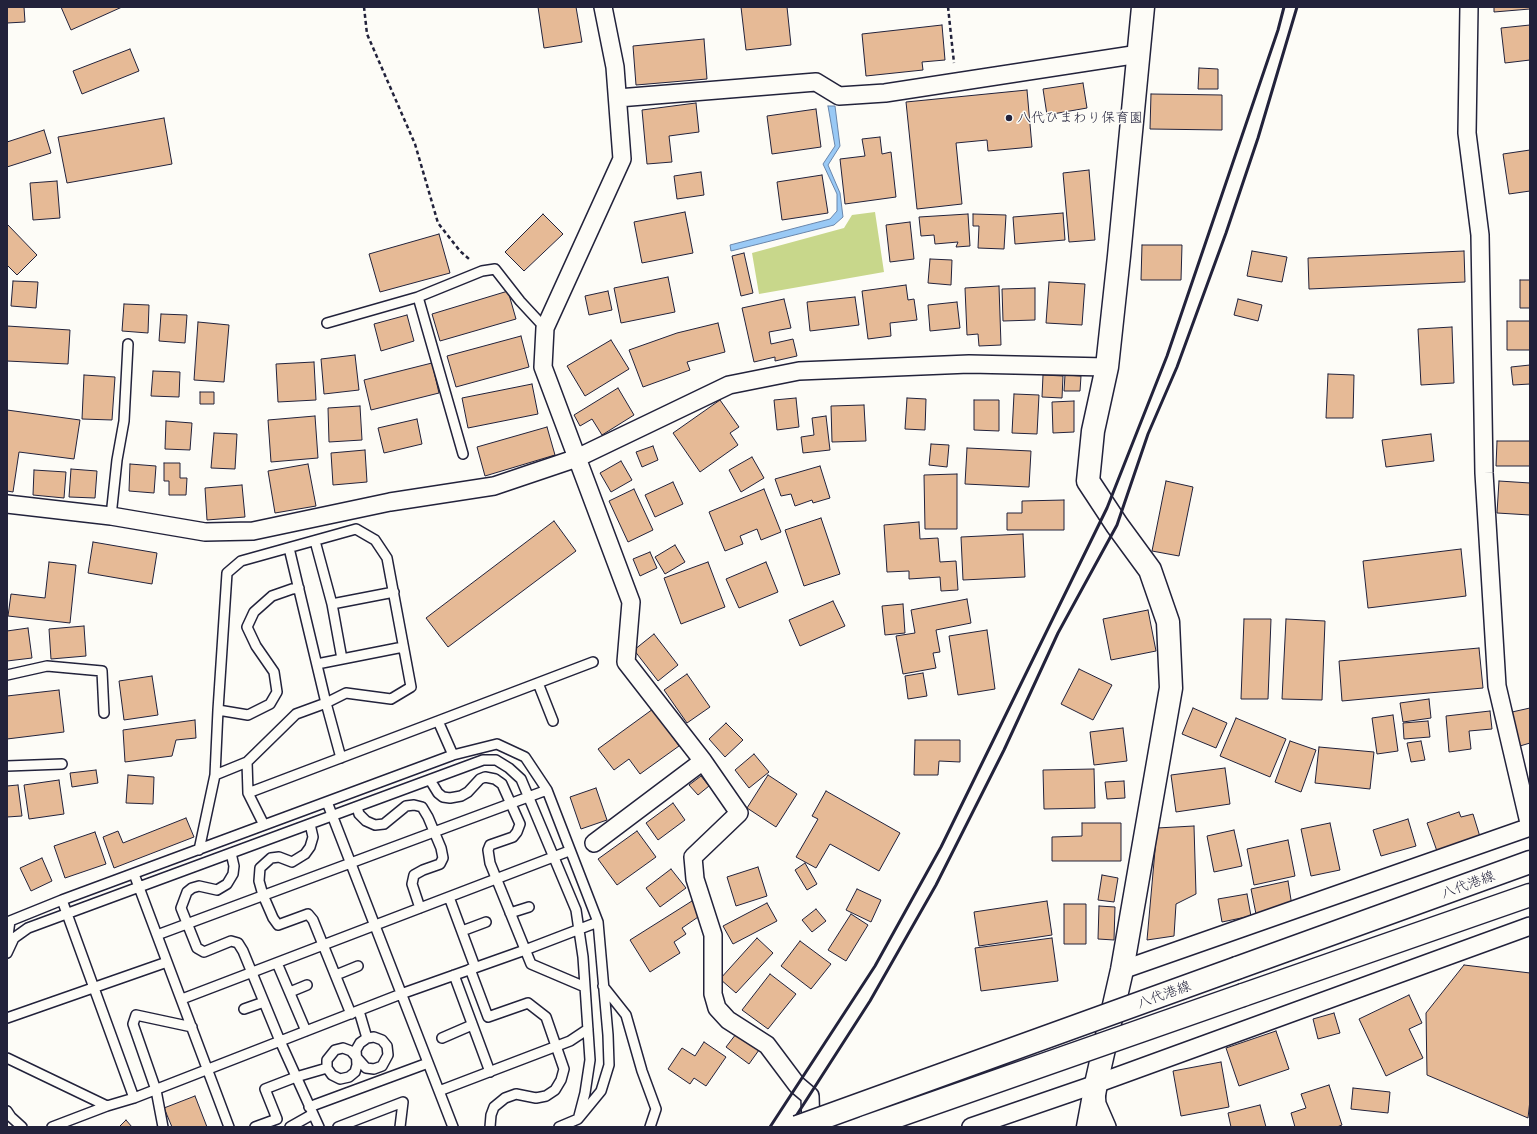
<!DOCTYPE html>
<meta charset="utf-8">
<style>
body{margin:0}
#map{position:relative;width:1537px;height:1134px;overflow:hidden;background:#fdfcf7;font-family:"Comic Neue",sans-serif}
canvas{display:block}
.frame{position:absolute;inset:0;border:8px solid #22223b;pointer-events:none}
</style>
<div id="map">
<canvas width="1537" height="1134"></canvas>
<div class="frame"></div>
</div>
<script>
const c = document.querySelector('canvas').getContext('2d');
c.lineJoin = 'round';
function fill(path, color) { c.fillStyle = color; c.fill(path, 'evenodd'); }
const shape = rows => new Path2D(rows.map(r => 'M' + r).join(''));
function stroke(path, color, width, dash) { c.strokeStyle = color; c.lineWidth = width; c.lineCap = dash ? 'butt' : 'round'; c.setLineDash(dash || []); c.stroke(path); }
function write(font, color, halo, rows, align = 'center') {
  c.font = font + ' "Comic Neue","Klee One",sans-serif'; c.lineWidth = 3; c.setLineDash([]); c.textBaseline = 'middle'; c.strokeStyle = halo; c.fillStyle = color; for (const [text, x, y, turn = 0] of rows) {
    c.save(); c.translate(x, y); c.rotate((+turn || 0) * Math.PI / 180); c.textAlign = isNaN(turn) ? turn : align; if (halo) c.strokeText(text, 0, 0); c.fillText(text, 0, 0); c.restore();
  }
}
const green = shape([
 [875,212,884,272,759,294,752,253,844,228,852,215]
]);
const water = shape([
 [828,106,835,106,840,146,828,165,840,193,843,217,834,225,731,251,730,245,830,219,837,211,837,194,823,164,835,146,828,106]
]);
const building = shape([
 [7,7,24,7,25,22,7,23,7,7],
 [61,7,122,7,71,30,61,7],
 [538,7,576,7,582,42,544,48,538,7],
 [741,7,787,7,791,45,746,50,741,7],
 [1494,7,1530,7,1530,9,1494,12,1494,7],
 [942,25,945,60,922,62,923,70,866,76,862,34,942,25],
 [1530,25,1530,60,1505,63,1501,28,1530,25],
 [704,39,707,79,636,85,633,46,704,39],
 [130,49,139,71,82,94,73,71,130,49],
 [1199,68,1218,69,1218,89,1198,89,1199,68],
 [1083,83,1087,108,1047,115,1043,89,1083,83],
 [1027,90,1032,147,988,151,987,140,956,143,962,204,917,209,906,102,1027,90],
 [1151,94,1222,95,1222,130,1150,129,1151,94],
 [696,103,699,132,669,136,672,162,647,164,642,110,696,103],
 [816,109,821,147,772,154,767,116,816,109],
 [164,118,172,164,67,183,58,137,164,118],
 [44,130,51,153,7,167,7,142,44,130],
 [880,137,882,154,891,152,896,197,845,204,840,159,865,156,862,139,880,137],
 [1530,150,1530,191,1509,194,1503,154,1530,150],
 [1089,170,1095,240,1069,242,1063,173,1089,170],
 [701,172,704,195,677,199,674,176,701,172],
 [822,175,828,213,782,220,777,182,822,175],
 [57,181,60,218,33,220,30,183,57,181],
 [685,212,693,253,642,263,634,222,685,212],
 [1063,213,1065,240,1015,244,1013,217,1063,213],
 [543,214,563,234,524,271,505,252,543,214],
 [968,214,970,246,956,247,958,242,935,244,934,235,921,236,919,217,968,214],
 [973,214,1006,215,1004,249,978,248,979,226,973,226,973,214],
 [910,222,914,259,890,262,886,225,910,222],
 [7,224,37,255,17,275,7,265,7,224],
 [439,234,450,273,380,292,369,254,439,234],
 [1142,245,1182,245,1181,280,1141,280,1142,245],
 [1252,251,1287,257,1282,282,1247,276,1252,251],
 [1464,251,1465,282,1309,289,1308,258,1464,251],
 [744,253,753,293,741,296,732,256,744,253],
 [930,259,952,260,951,285,928,283,930,259],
 [668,277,675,312,621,323,614,288,668,277],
 [1520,280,1530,280,1530,308,1520,308,1520,280],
 [13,281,38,282,36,308,11,306,13,281],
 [1049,282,1085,284,1082,325,1046,323,1049,282],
 [906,285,908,300,914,299,917,320,890,323,891,336,868,339,862,291,906,285],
 [999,286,1001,345,979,346,978,334,967,335,965,288,999,286],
 [1035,288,1035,320,1003,321,1002,289,1035,288],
 [508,291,516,319,440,341,432,314,508,291],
 [608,291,612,310,589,315,585,296,608,291],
 [855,297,859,325,810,331,807,302,855,297],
 [784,299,791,328,769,332,771,344,793,339,797,356,775,361,775,357,754,362,742,308,784,299],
 [1238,299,1262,305,1258,321,1234,315,1238,299],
 [957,302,960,328,930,331,928,305,957,302],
 [124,304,149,305,148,333,122,331,124,304],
 [161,314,187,315,185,343,159,341,161,314],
 [407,315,414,341,381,351,374,324,407,315],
 [1507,321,1530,321,1530,350,1507,350,1507,321],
 [198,322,229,325,224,382,194,380,198,322],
 [718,323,725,352,687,362,690,370,643,387,629,350,677,333,718,323],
 [7,326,70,330,68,364,7,361,7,326],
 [1452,327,1454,383,1421,385,1418,329,1452,327],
 [521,336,529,367,456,387,447,356,521,336],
 [611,340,629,369,585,396,567,366,611,340],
 [355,355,359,390,324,394,321,359,355,355],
 [314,362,316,400,278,402,276,364,314,362],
 [432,363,439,393,371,410,364,380,432,363],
 [1530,365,1530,384,1513,385,1511,367,1530,365],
 [153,371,180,372,179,397,151,396,153,371],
 [1328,374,1354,375,1353,418,1326,418,1328,374],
 [84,375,115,377,112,420,82,419,84,375],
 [1043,375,1063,376,1062,398,1042,397,1043,375],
 [1065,375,1081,376,1080,391,1064,391,1065,375],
 [532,384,538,414,468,428,462,398,532,384],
 [618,388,634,415,602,435,592,419,580,426,574,415,618,388],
 [200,392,214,392,214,404,200,404,200,392],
 [1014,394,1039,395,1037,434,1012,433,1014,394],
 [796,398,799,427,777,430,774,400,796,398],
 [907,398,926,399,925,430,905,429,907,398],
 [720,400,739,427,730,433,738,445,700,472,673,433,720,400],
 [974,400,999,400,999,431,974,430,974,400],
 [1074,401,1074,432,1053,433,1052,402,1074,401],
 [864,405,866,441,832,442,831,406,864,405],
 [360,406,362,440,329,442,328,408,360,406],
 [7,410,80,420,74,459,19,452,13,492,7,491,7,410],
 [315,416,318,458,271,462,268,420,315,416],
 [826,416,830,450,803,453,801,437,814,435,812,418,826,416],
 [417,419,422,444,384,453,378,428,417,419],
 [166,421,192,423,190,450,165,449,166,421],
 [547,427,555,455,485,476,477,447,547,427],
 [214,433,237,434,235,469,211,468,214,433],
 [1431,434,1434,461,1386,467,1382,440,1431,434],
 [1497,441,1530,441,1530,466,1496,466,1497,441],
 [931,444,949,445,947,467,929,465,931,444],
 [653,446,658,460,642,467,636,452,653,446],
 [967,448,1031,451,1029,487,965,484,967,448],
 [365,450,367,482,333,485,331,453,365,450],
 [752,457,764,478,741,492,729,470,752,457],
 [621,461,632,480,611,492,600,473,621,461],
 [164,463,180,463,180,478,187,478,186,495,169,495,169,481,164,481,164,463],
 [130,464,156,466,154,493,129,491,130,464],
 [308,464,316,506,275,513,268,471,308,464],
 [820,466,830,498,813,503,812,500,795,506,791,494,781,496,775,479,820,466],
 [71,469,97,471,95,498,69,497,71,469],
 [34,470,66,472,64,498,33,495,34,470],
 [957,474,957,529,925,529,924,475,957,474],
 [1166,481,1193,487,1179,556,1152,551,1166,481],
 [1499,481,1530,483,1530,515,1497,513,1499,481],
 [673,482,683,504,655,517,645,495,673,482],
 [242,485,245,517,207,520,205,488,242,485],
 [634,489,653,530,628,542,609,501,634,489],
 [764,489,781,532,761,540,757,529,740,536,743,544,725,551,709,512,764,489],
 [1064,500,1064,530,1007,530,1007,513,1022,513,1022,501,1064,500],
 [821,518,840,574,804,586,785,530,821,518],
 [554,521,576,551,448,647,426,618,554,521],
 [919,522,920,539,938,538,940,562,956,561,958,590,941,591,940,577,909,579,909,571,887,572,884,525,919,522],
 [1023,534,1025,577,963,580,961,537,1023,534],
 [93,542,157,553,152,584,88,573,93,542],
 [675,545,685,562,665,574,655,557,675,545],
 [1461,549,1466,596,1368,608,1363,561,1461,549],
 [650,552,657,568,640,576,633,559,650,552],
 [49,562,76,565,70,623,8,616,11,594,45,598,49,562],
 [708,562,725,607,681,624,664,578,708,562],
 [766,562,778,592,739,608,726,579,766,562],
 [967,599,971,623,936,630,940,652,933,653,936,668,903,674,896,636,915,633,911,610,967,599],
 [833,601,845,626,800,646,789,620,833,601],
 [903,604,905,633,885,635,882,606,903,604],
 [1148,610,1156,651,1111,660,1103,619,1148,610],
 [1244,619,1271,619,1268,699,1241,699,1244,619],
 [1286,619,1325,621,1322,700,1282,699,1286,619],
 [84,626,86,656,51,659,49,629,84,626],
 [28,628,32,658,7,661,7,631,28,628],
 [987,630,995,689,958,695,949,636,987,630],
 [654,634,678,665,658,681,634,650,654,634],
 [1479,648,1483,688,1342,701,1339,661,1479,648],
 [1079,669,1112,685,1093,720,1061,704,1079,669],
 [923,673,927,696,908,699,905,676,923,673],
 [687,674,710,707,687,723,664,690,687,674],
 [152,676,158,715,124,720,119,681,152,676],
 [59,690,64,732,7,739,7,696,59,690],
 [1429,699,1431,718,1403,722,1400,703,1429,699],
 [1193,708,1227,723,1216,748,1182,734,1193,708],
 [1530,708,1530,743,1520,746,1512,712,1530,708],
 [653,709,679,746,640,774,629,759,614,770,598,749,653,709],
 [1490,711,1492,729,1469,731,1471,749,1449,752,1446,716,1490,711],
 [1393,715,1398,751,1377,754,1372,718,1393,715],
 [1236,718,1286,739,1270,777,1220,756,1236,718],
 [195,720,196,738,176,740,172,756,125,762,123,730,195,720],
 [1428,721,1430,737,1404,739,1403,723,1428,721],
 [726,723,743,740,725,757,709,739,726,723],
 [1123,728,1127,761,1094,765,1090,732,1123,728],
 [915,740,960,740,960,762,939,761,938,775,914,775,915,740],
 [1290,741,1316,750,1301,792,1275,782,1290,741],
 [1421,741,1425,760,1411,762,1407,743,1421,741],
 [1319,747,1374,752,1370,789,1315,783,1319,747],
 [754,754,769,772,749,788,735,770,754,754],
 [1225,768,1230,804,1176,812,1171,775,1225,768],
 [1094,769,1095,808,1044,809,1043,770,1094,769],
 [96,770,98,783,72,787,70,773,96,770],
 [128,775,154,777,153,804,126,803,128,775],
 [768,775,797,794,776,827,747,808,768,775],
 [701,776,709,786,698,795,689,785,701,776],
 [59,780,64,814,29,819,24,785,59,780],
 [1124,781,1125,798,1107,799,1105,782,1124,781],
 [18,785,22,816,7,817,7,786,18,785],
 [596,788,607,820,581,829,570,797,596,788],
 [826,791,900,833,879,871,830,844,816,868,796,857,818,819,812,816,826,791],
 [673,803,685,820,658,840,646,823,673,803],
 [1459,812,1461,817,1473,814,1481,840,1438,854,1427,823,1459,812],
 [186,818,194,837,114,868,103,837,118,831,123,843,186,818],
 [1408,819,1416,846,1381,856,1373,830,1408,819],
 [1082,823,1121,823,1121,861,1052,861,1052,837,1082,836,1082,823],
 [1330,823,1340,870,1311,876,1301,829,1330,823],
 [1194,826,1196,894,1176,904,1174,936,1147,940,1157,828,1194,826],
 [1234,830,1242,866,1214,872,1207,836,1234,830],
 [637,831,656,857,617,885,598,859,637,831],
 [95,832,106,864,65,878,54,846,95,832],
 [1288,840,1295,876,1254,885,1247,849,1288,840],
 [42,858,52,881,31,891,20,868,42,858],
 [805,863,817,884,807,890,795,870,805,863],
 [758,867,767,896,736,906,727,877,758,867],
 [671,869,686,888,660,907,646,888,671,869],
 [1102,875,1118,878,1114,902,1098,900,1102,875],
 [1288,881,1292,906,1256,914,1251,889,1288,881],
 [857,889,881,900,871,922,846,910,857,889],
 [1247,894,1251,916,1222,922,1218,899,1247,894],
 [692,901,701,915,682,928,686,934,674,942,680,953,650,972,630,940,692,901],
 [1047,901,1052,935,979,946,974,912,1047,901],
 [767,903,777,921,733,944,723,926,767,903],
 [1064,904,1086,904,1086,944,1064,944,1064,904],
 [1099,906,1115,907,1114,940,1098,939,1099,906],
 [816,909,826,921,812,932,802,920,816,909],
 [851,914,868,925,846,961,828,950,851,914],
 [757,938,773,953,736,993,720,979,757,938],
 [1052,938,1058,981,981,991,975,948,1052,938],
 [800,941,831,964,811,989,781,966,800,941],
 [1464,965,1530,973,1530,1100,1528,1118,1427,1075,1426,1013,1464,965],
 [770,974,796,994,768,1029,742,1010,770,974],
 [1409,995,1422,1023,1409,1029,1423,1058,1386,1076,1359,1019,1409,995],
 [1334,1013,1340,1033,1318,1039,1313,1019,1334,1013],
 [1276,1031,1289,1069,1239,1086,1226,1048,1276,1031],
 [736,1034,759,1050,749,1064,726,1047,736,1034],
 [704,1042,726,1057,706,1086,694,1078,690,1084,668,1069,682,1048,695,1056,704,1042],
 [1221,1062,1229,1107,1181,1116,1173,1071,1221,1062],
 [1329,1085,1342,1125,1337,1127,1295,1127,1291,1113,1306,1108,1301,1094,1329,1085],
 [1353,1088,1390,1092,1388,1113,1351,1109,1353,1088],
 [195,1096,207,1127,172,1127,164,1108,195,1096],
 [1260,1105,1266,1127,1231,1127,1228,1113,1260,1105],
 [126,1120,132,1127,119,1127,126,1120]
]);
const path = shape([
 [364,7,367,34,415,144,438,223,460,251,469,259],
 [948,7,954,63]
]);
const lane = shape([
 [418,297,463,454],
 [327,323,418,297,482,271,495,269,520,301,545,328],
 [111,516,117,460,124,421,128,344],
 [315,541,332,604,342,659],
 [289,548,326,703,341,758],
 [332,604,394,592],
 [317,664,403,647],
 [7,675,47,666,102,671,104,713],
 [538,683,553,721],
 [218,710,248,715,270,704,277,692,274,672,256,646,247,627,254,612,272,596,292,589,299,588],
 [438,721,593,662],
 [7,766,62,764],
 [215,775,247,762],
 [430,780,438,793,443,797,450,798,461,796,468,792,480,779,485,777,495,779,502,784,520,824,517,832,513,837,490,845,488,850,490,863,531,964,585,987],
 [248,793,438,721,453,755],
 [327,802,453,1127],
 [357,807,359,814,366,821,375,825,384,824,406,806,414,805,422,807,428,817,441,848,443,858,440,864,423,870,414,875,412,884,420,908],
 [310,824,313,837,310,847,305,854,292,862,279,857,271,858,260,868,259,881,263,895,273,918,278,925,308,914,313,920,351,1014],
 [199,850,215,775,218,710,227,573,241,561,356,529,375,540,387,558,411,687,391,699,346,693,326,703,296,714,247,762,248,793,264,825],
 [231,853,234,866,233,874,227,884,217,890,199,886,192,888,187,892,181,908,197,948,204,952,231,941,238,943,243,951,280,1041,319,1127],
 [134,874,229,1127],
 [449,897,475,967],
 [62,900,134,1098],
 [510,913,529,907],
 [462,931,486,922],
 [157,935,547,790],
 [7,943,10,921,62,900,453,755,497,744,525,757,547,790,598,922,608,1035,609,1065,601,1091,578,1119,559,1127],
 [7,953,14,938,28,928,483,760,496,760,509,768,521,779,576,910,583,957,590,1060,585,1093,579,1116],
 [277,963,306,1031],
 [470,969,488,1017,528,1003,546,1017,564,1069,561,1080,555,1090,546,1096,536,1098,516,1094,505,1098,494,1107,491,1115,490,1127],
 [336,975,358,966],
 [454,975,490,1072],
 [603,986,626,1015,642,1071,656,1109,650,1127],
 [290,992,307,985],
 [182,999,569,851],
 [244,1009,264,1002],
 [7,1018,167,962],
 [442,1038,472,1025],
 [7,1058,107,1106],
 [327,1068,327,1060,335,1050,343,1048,351,1051,366,1068,374,1069,382,1066,388,1055,387,1046,382,1040,374,1037,367,1038],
 [439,1091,570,1041,588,1029],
 [309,1107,428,1063],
 [7,1111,11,1117,22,1127],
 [52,1127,107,1106,134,1098,401,994,525,950,598,922],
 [163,1127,156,1090,133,1024,136,1015,192,1027],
 [255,1127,277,1119,265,1089,296,1077,327,1068,332,1075,340,1079,349,1077,355,1072,357,1065,356,1050,360,1043,367,1038,359,1011],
 [290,1127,313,1114],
 [338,1127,403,1102,400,1127]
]);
const street = shape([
 [603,7,615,67,622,159,545,328,543,367,631,602,626,662,703,761,739,813,693,857,695,879,713,935,713,994,717,1008,728,1020,767,1045,797,1085,810,1096,811,1127],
 [1469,7,1467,133,1480,235,1484,473,1497,686,1530,827],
 [618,98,816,82,839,96,885,93,1139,54],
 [7,504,111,516,205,532,253,531,390,502,494,486,577,458,729,385,799,371,969,364,1107,367],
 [594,843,703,761],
 [1122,970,1530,827],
 [1096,1092,1097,1104,1107,1127],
 [971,1127,1096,1084,1530,926]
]);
const secondary = shape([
 [1237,968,1530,862],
 [1243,995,1530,895],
 [1088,1127,1096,1084,1122,970,1171,688,1168,622,1150,570,1117,525,1088,481,1093,431,1107,367,1119,256,1143,7]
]);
const rail = shape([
 [770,1127,875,966,941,847,1107,508,1167,356,1278,30,1284,7],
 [789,1127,870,1001,936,885,1004,750,1058,633,1117,525,1148,434,1177,367,1226,233,1258,138,1297,7]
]);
const secondaryBridge = shape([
 [797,1127,1237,968],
 [866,1127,1243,995]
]);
const markers = [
 [1009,118,4,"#22223b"]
];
const poiNames = [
 ["八代ひまわり保育園",1017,118]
];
const streetNames = [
 ["八代港線",1468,885,-20],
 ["八代港線",1164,995,-20]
];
fill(green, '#c8d78b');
fill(water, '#99c9f5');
stroke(water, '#6986ab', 1);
fill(building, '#e6ba96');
stroke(building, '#22223b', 1);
stroke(lane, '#22223b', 12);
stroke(street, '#22223b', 20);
stroke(secondary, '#22223b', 25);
stroke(path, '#22223b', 2.5, [4, 3]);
stroke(lane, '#fdfcf7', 9);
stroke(street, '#fdfcf7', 17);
stroke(secondary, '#fdfcf7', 22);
stroke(rail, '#22223b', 3);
stroke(secondaryBridge, '#22223b', 25, []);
stroke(secondaryBridge, '#fdfcf7', 22);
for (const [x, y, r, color] of markers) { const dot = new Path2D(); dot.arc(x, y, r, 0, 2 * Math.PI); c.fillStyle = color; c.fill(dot); stroke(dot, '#fdfcf7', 1.5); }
write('14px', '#22223b', '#fdfcf7', poiNames, 'left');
write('14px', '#22223b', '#fdfcf7', streetNames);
</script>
